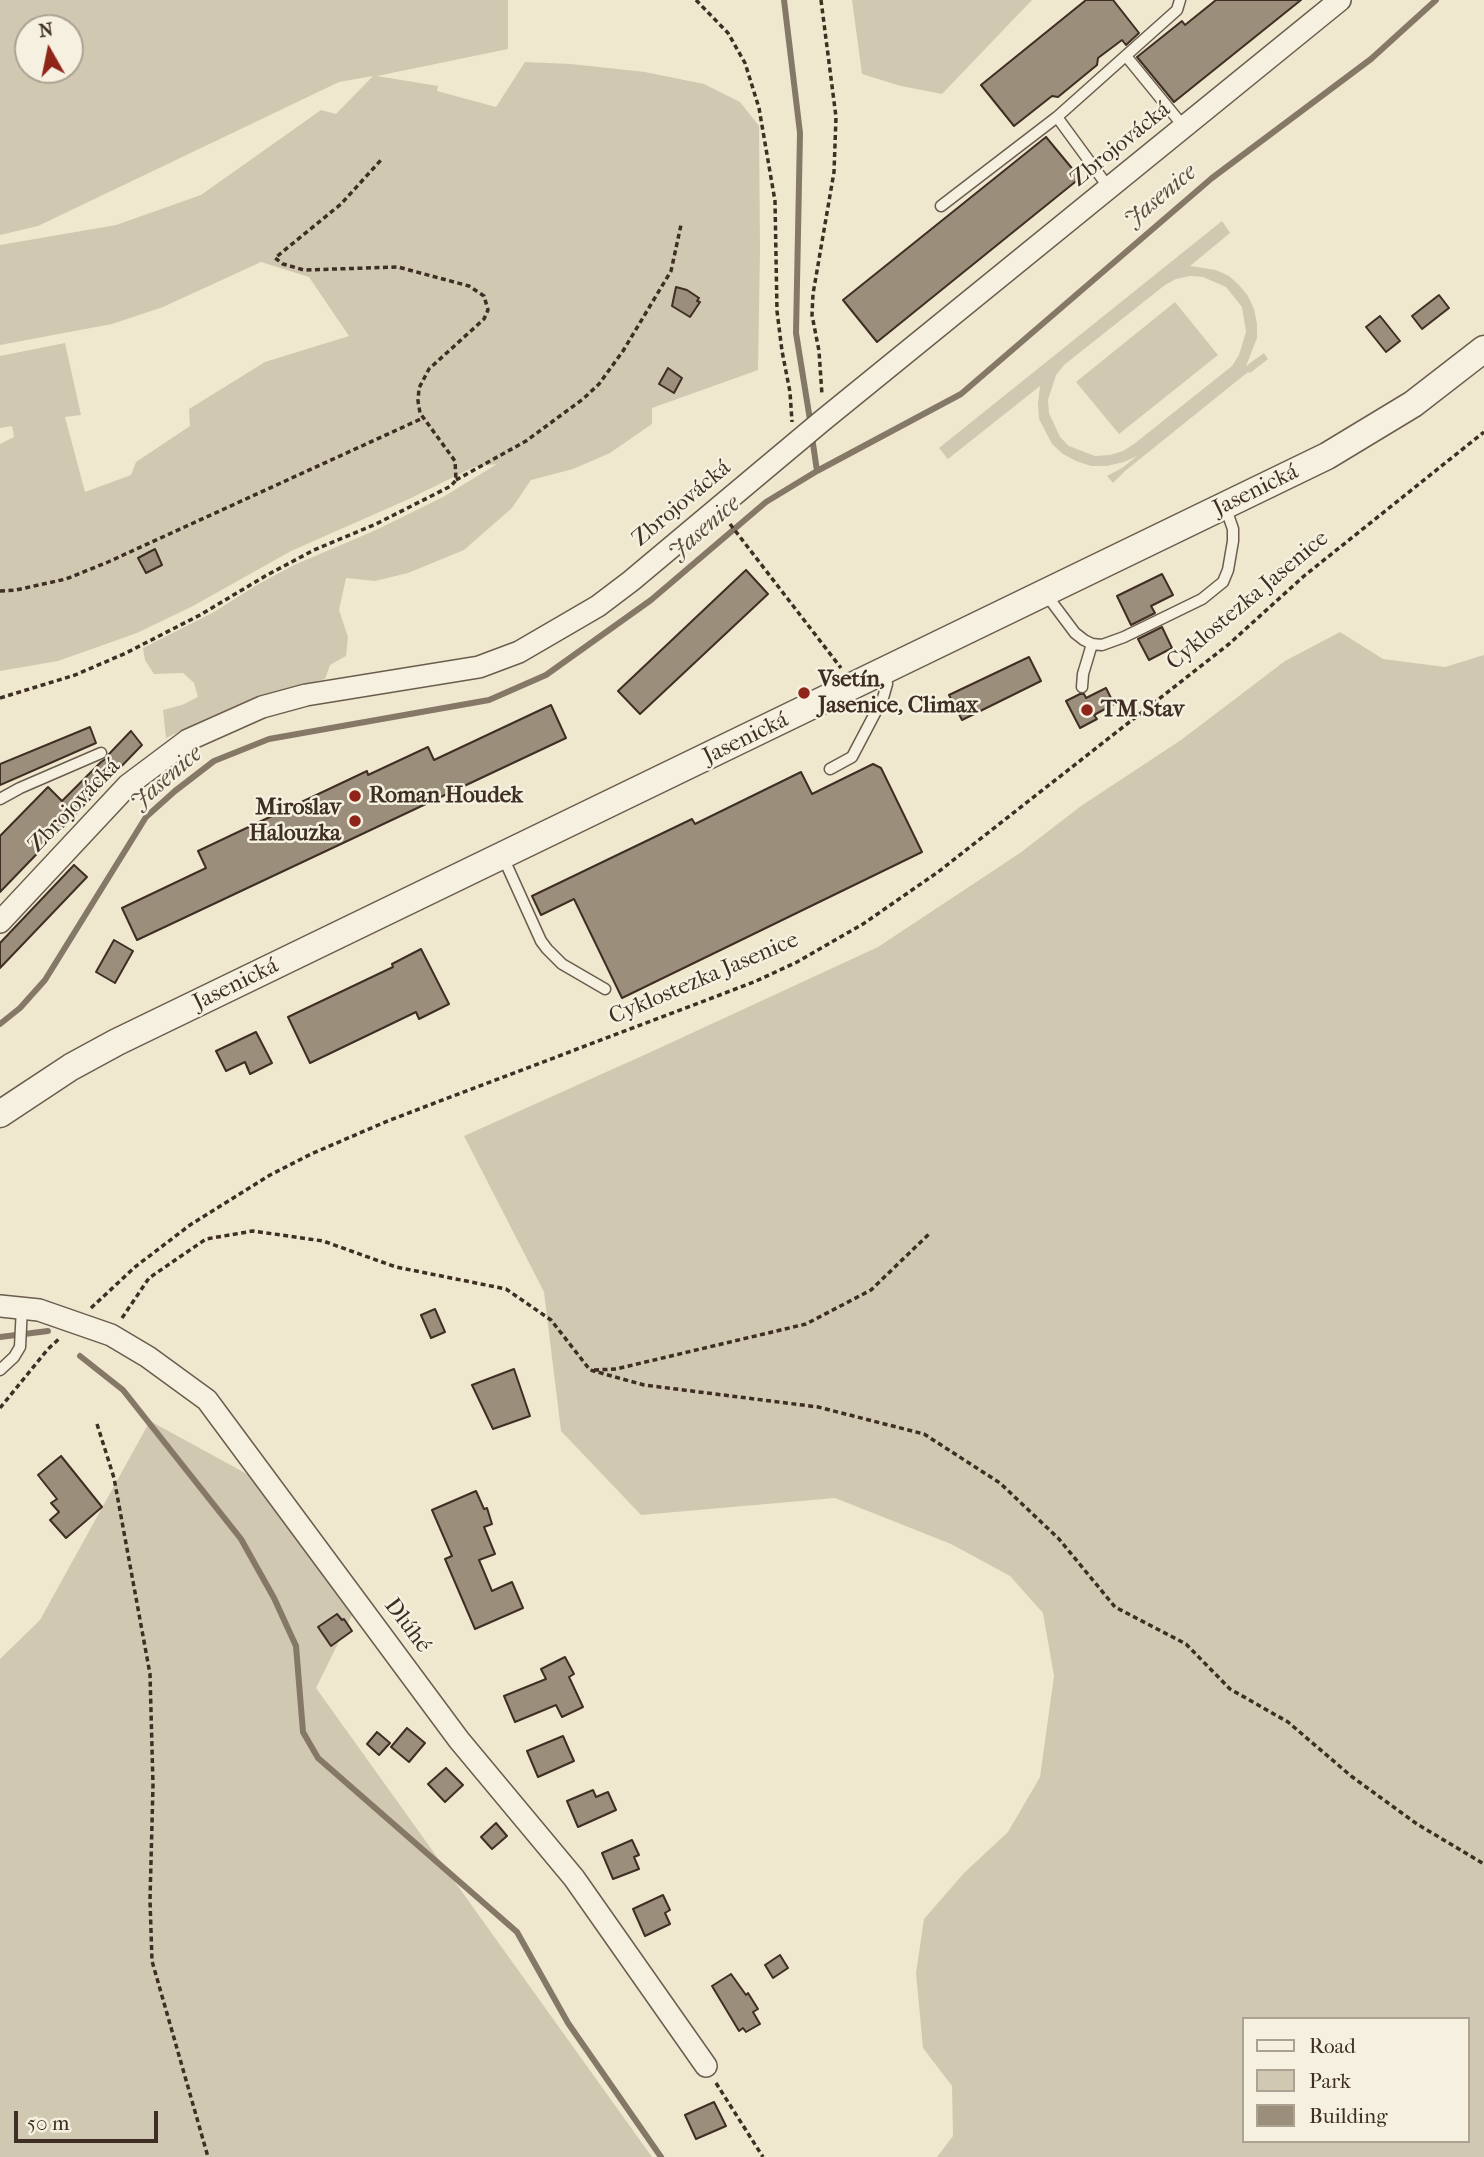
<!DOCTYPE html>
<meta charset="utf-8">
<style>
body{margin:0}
#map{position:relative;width:1484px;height:2157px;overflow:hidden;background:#efe8ce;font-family:"IM FELL French Canon",serif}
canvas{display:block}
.legend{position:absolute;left:1242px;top:2017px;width:228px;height:126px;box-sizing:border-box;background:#f5f0df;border:2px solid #aca294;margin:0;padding:9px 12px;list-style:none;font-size:21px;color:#3f2e23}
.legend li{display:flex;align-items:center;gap:14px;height:35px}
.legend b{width:35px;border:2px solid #aca294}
.north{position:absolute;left:14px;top:14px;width:70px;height:70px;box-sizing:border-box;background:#f5f0df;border:2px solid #aca294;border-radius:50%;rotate:351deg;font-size:19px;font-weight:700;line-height:28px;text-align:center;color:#3f2e23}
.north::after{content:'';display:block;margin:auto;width:24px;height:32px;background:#8f2418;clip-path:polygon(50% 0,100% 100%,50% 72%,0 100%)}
.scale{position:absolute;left:14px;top:2111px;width:144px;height:32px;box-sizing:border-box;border:4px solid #3f2e23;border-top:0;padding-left:9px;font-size:21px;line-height:24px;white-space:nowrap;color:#3f2e23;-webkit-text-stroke:5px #f5f0df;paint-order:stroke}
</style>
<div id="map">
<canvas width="1484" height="2157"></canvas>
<ul class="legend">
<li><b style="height:9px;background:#f5f0df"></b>Road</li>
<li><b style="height:19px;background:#d1c8b1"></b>Park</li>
<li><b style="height:19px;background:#9b8f7c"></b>Building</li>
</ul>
<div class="north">N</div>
<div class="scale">50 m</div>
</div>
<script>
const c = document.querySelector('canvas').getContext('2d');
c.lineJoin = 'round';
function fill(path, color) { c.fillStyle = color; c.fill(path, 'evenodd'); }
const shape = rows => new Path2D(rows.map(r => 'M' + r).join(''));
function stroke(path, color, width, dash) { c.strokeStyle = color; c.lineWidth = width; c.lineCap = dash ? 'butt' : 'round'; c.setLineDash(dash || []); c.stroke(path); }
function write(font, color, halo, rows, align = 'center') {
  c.font = font + ' "IM FELL French Canon",serif'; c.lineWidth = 5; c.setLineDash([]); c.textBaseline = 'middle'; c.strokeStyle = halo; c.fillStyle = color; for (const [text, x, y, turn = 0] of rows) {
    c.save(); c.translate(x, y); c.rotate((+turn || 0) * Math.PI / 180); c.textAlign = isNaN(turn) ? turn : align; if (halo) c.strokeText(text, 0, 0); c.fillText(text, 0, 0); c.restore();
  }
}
const green = shape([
 [0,0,508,0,508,49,377,76,438,86,437,91,496,107,525,62,571,64,645,72,704,84,740,102,759,126,760,248,758,370,652,408,652,424,610,453,573,469,531,480,512,508,464,550,408,573,375,581,346,578,339,610,348,637,346,656,330,665,325,679,267,694,222,715,209,718,166,738,163,710,182,705,198,697,194,683,183,673,154,674,145,660,143,648,214,612,255,586,294,565,376,530,443,497,497,464,474,467,409,499,291,551,193,606,137,633,58,661,0,671,0,444,14,437,12,426,0,428,0,356,65,343,81,415,65,417,85,492,131,475,136,462,190,426,189,409,265,362,349,336,309,277,261,262,163,307,112,324,0,345,0,245,116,225,201,195,321,110,336,114,373,76,339,82,38,226,0,235],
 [28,28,70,28,70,70,28,70],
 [852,0,1032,0,942,94,901,86,862,74],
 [1222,221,1230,233,1190,266,1216,270,1229,276,1239,285,1248,296,1254,309,1257,324,1257,338,1246,366,1264,353,1268,359,1250,373,1248,372,1125,471,1113,483,1107,476,1122,468,1137,456,1124,462,1107,466,1091,466,1076,461,1063,454,1052,444,1039,419,1038,404,1040,386,948,459,939,448],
 [1190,276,1203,277,1226,287,1242,307,1246,332,1239,355,1232,366,1134,444,1123,451,1110,455,1095,456,1069,446,1060,437,1049,413,1048,400,1056,375,1064,365,1165,285,1176,279],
 [1175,302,1218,355,1119,434,1076,382],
 [1340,632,1383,659,1445,667,1484,655,1484,2157,937,2157,953,2136,952,2086,923,2048,916,1973,924,1919,964,1873,1008,1832,1040,1777,1054,1676,1043,1613,1010,1576,951,1544,835,1498,641,1515,561,1431,544,1292,464,1136,653,1051,878,947,1020,853,1081,806,1181,740,1285,661],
 [1244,2019,1468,2019,1468,2141,1244,2141],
 [150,1421,291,1498,360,1599,316,1688,652,2157,0,2157,0,1659,40,1620]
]);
const stream = shape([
 [784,0,800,133,796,333,811,426],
 [812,437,817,471],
 [0,1024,20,1008,45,980,146,817,175,791,214,761,269,739,489,700,546,675,651,600,766,502,817,471,961,394,1212,178,1371,59,1436,0],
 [0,1337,48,1331],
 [80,1356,123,1390,241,1539,274,1598,296,1646,303,1732,318,1758,517,1932,568,2023,661,2157]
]);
const building = shape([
 [1086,0,1113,0,1139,33,1126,45,1122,40,1098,58,1097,65,1058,97,1052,96,1014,126,981,85,1086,0],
 [1216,0,1301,0,1174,102,1137,57,1182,21,1185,25,1216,0],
 [1046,137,1080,178,877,342,843,300,1046,137],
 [676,287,687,290,699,298,697,301,700,302,690,317,672,306,676,287],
 [1439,295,1449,308,1422,329,1412,316,1439,295],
 [1380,316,1400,341,1386,352,1366,327,1380,316],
 [668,368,682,378,674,393,659,384,668,368],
 [155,549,162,565,146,573,138,558,155,549],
 [746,570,768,594,640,714,618,691,746,570],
 [1162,574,1173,595,1151,606,1155,613,1131,625,1117,596,1162,574],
 [1162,627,1172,648,1149,660,1138,639,1162,627],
 [1029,657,1041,681,962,720,949,695,1029,657],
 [1106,688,1114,704,1094,715,1097,719,1080,728,1066,701,1080,694,1084,694,1086,698,1106,688],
 [551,705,566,738,137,940,122,908,206,868,198,851,367,771,368,775,428,747,434,760,551,705],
 [90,727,96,743,0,785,0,764,90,727],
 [131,731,142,745,0,892,0,836,48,787,62,801,101,762,107,758,109,754,131,731],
 [873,764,881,768,922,852,622,998,574,899,541,915,532,896,692,819,695,824,801,772,812,794,873,764],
 [74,865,87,877,0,968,0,943,74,865],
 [114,940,133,951,115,983,96,972,114,940],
 [421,949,449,1004,419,1019,416,1012,310,1063,288,1017,393,967,392,964,421,949],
 [256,1032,272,1063,250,1074,245,1062,226,1071,216,1051,256,1032],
 [435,1309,445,1332,431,1338,421,1315,435,1309],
 [514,1369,530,1416,493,1429,472,1385,514,1369],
 [61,1456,102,1507,66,1538,50,1520,59,1512,51,1503,57,1499,38,1475,61,1456],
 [476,1491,484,1509,487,1508,492,1524,484,1527,495,1554,479,1560,492,1591,512,1582,523,1608,475,1629,445,1559,452,1556,432,1510,476,1491],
 [337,1614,342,1620,344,1619,352,1631,331,1646,318,1627,337,1614],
 [565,1657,574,1674,569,1677,583,1707,562,1717,556,1705,515,1722,504,1696,546,1679,541,1669,565,1657],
 [407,1728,425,1743,409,1762,391,1747,407,1728],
 [377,1732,390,1743,379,1755,367,1744,377,1732],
 [563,1736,574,1761,538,1777,527,1751,563,1736],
 [446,1768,463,1785,445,1802,428,1784,446,1768],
 [593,1790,596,1797,608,1792,616,1810,578,1827,567,1801,593,1790],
 [496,1823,507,1836,492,1849,481,1837,496,1823],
 [632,1840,639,1855,634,1857,639,1869,613,1879,602,1853,632,1840],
 [663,1895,670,1910,665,1913,670,1924,645,1936,633,1909,663,1895],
 [780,1955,788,1968,773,1978,765,1965,780,1955],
 [731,1974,746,1995,748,1993,758,2009,753,2012,760,2024,746,2032,743,2028,739,2031,712,1986,731,1974],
 [714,2102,726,2126,696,2139,685,2115,714,2102]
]);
const path = shape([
 [696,0,728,33,745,63,759,108,775,201,777,311,782,351,790,392,792,422],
 [821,0,836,117,834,172,813,294,812,315,819,351,822,395],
 [456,480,526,441,583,399,599,384,623,351,671,271,681,225],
 [730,524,841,668],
 [0,591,16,590,66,579,108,562,423,418],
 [0,698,75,675,126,653,200,615,267,575,314,550,376,524,451,486,456,480,455,461,420,413,418,401,419,388,429,369,484,319,488,310,484,296,469,286,398,267,304,270,283,264,275,258,341,204,381,160],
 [91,1308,135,1267,190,1225,270,1175,311,1154,390,1120,754,982,797,962,863,924,938,872,1229,644,1304,576,1484,432],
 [122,1318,149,1278,206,1239,253,1231,323,1241,396,1267,506,1289,551,1320,590,1370,644,1385,818,1407,924,1434,1000,1483,1059,1539,1115,1607,1186,1644,1230,1689,1288,1722,1351,1776,1417,1824,1484,1864],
 [594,1370,616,1369,806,1324,871,1290,930,1233],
 [0,1408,48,1349,60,1338],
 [97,1424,114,1478,150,1674,153,1785,150,1900,152,1961,208,2157],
 [716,2083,763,2157]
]);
const service = shape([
 [1126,56,1184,127],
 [1057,117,1177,10,1180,0],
 [941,206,1057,117,1109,188],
 [1045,593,1075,633,1084,640,1092,644,1102,645,1124,637,1202,599,1223,582,1228,570,1233,541,1233,529,1225,506],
 [1082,687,1083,674,1092,644],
 [830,769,852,757,883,698,887,684,885,671],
 [0,799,20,788,101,753],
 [503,857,541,941,547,949,562,964,605,989],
 [0,1370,14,1357,20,1347,22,1307]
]);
const minor = shape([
 [0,922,128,785,188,740,262,707,306,695,479,667,519,652,598,606,631,581,822,421,1340,0],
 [0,1306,39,1310,111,1335,148,1357,207,1400,459,1740,574,1878,706,2066]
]);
const tertiary = shape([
 [0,1114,71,1067,117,1042,1327,456,1413,404,1484,349]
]);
const markers = [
 [804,693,7,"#8f2418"],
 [1087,710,7,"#8f2418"],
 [355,796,7,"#8f2418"],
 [355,821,7,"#8f2418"]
];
const streetNames = [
 ["Zbrojovácká",1121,145,-39],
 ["Jasenická",1256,491,-26],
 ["Zbrojovácká",682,504,-40],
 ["Cyklostezka Jasenice",1248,601,-40],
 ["Jasenická",746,739,-26],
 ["Zbrojovácká",75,806,-46],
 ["Cyklostezka Jasenice",704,979,-23],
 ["Jasenická",236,985,-26],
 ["Dlúhé",407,1626,53]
];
const poiNames = [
 ["Vsetín,",818,680],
 ["Jasenice, Climax",818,706],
 ["TM Stav",1101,710],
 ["Roman Houdek",369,796],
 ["Miroslav",341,808,"right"],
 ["Halouzka",341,834,"right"]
];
const waterNames = [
 ["Jasenice",1161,197,-40],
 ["Jasenice",705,529,-41],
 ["Jasenice",167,779,-41]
];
fill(green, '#d1c8b1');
stroke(stream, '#857867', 6);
fill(building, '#9b8f7c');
stroke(building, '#3f2e23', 2);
stroke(service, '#6b5c4e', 13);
stroke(minor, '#6b5c4e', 24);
stroke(tertiary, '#6b5c4e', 29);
stroke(path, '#3f2e23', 3.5, [5, 3.5]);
stroke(service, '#f5f0df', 10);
stroke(minor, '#f5f0df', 21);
stroke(tertiary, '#f5f0df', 26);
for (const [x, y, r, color] of markers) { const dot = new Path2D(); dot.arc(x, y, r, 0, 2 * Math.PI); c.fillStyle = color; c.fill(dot); stroke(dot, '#f5f0df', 2.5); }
write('23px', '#3f2e23', '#f5f0df', streetNames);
write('bold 23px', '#3f2e23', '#f5f0df', poiNames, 'left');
write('italic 24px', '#5c4d3f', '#f5f0df', waterNames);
</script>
